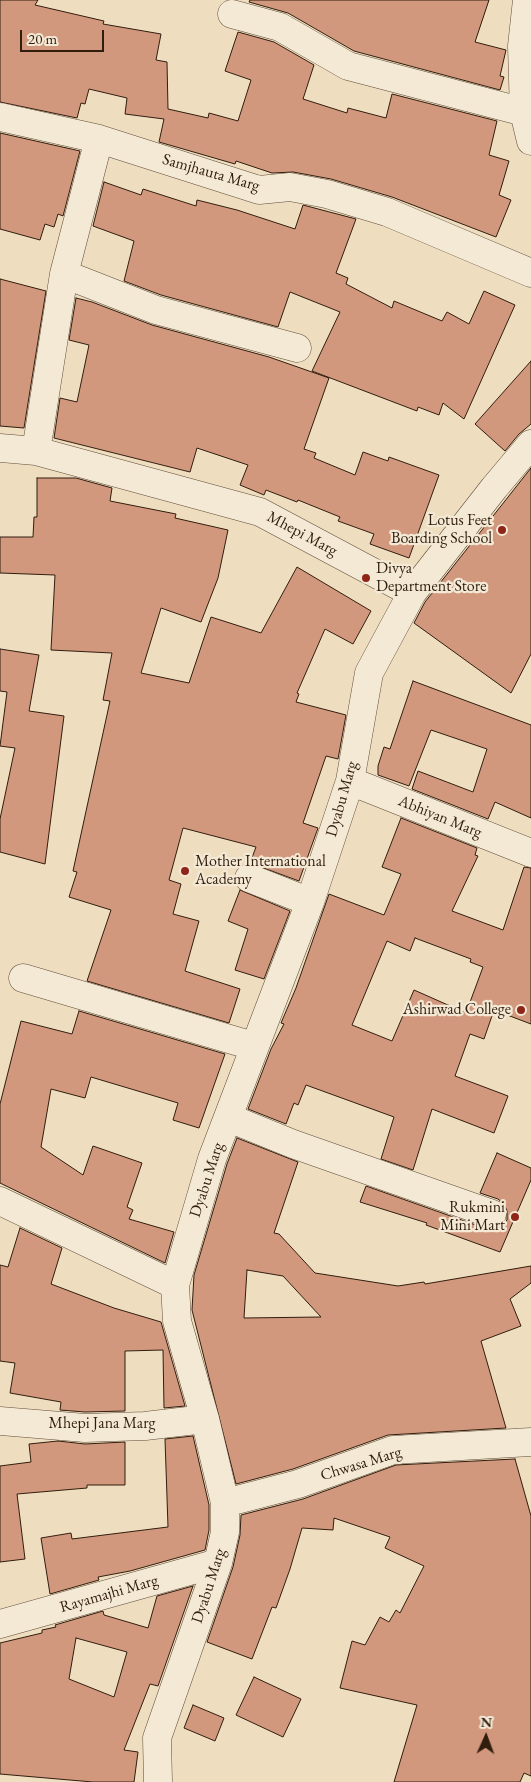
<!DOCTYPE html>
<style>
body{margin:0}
#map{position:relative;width:531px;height:1782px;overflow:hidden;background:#eeddbf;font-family:"EB Garamond",serif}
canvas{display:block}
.north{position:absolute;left:461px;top:1712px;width:50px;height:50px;-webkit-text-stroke:4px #f4e9d5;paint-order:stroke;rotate:2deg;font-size:14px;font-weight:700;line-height:20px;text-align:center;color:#311d0e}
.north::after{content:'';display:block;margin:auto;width:18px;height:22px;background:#311d0e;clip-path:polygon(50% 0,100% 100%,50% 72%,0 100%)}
.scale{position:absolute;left:20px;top:30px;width:84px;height:22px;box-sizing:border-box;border:2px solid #311d0e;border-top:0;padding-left:6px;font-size:15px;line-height:18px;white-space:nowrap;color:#311d0e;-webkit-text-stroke:4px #f4e9d5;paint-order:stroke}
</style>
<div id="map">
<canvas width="531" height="1782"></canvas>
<div class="north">N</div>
<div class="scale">20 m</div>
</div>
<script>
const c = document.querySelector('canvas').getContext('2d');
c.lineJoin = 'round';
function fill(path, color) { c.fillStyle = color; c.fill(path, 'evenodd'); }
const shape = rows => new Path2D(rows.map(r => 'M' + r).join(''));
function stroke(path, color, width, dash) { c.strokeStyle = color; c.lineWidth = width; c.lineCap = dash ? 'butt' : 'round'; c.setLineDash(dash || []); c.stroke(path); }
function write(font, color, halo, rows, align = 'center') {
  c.font = font + ' "EB Garamond",serif'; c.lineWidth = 4.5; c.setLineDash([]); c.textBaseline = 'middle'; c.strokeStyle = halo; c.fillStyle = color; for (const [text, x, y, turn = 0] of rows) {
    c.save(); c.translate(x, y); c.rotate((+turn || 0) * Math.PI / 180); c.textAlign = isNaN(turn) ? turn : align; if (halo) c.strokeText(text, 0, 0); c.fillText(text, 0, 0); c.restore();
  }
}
const building = shape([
 [0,0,38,0,35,5,104,21,103,24,161,34,156,60,167,62,168,109,208,118,209,113,238,121,251,80,225,71,238,32,274,42,314,65,303,99,347,113,348,108,386,118,392,94,497,121,489,155,509,161,499,195,511,200,496,237,392,197,331,179,293,172,272,173,236,161,235,164,159,142,164,119,125,114,127,98,89,89,85,104,81,103,77,118,0,102,0,0],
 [250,0,489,0,475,42,506,50,500,76,504,77,500,90,354,51,288,13,249,2,250,0],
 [0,133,80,151,63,216,58,214,54,227,45,224,40,240,0,229,0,133],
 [104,182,141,195,143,189,196,206,197,200,237,210,295,229,303,205,356,219,336,273,348,278,346,284,392,308,394,301,442,321,447,312,469,324,484,291,515,305,464,419,443,403,439,415,418,407,417,411,312,371,340,312,290,292,278,327,161,295,124,281,134,241,93,226,104,182],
 [0,279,46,291,24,428,0,426,0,279],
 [76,298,92,302,152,325,269,357,329,378,304,449,316,453,314,458,355,475,363,452,388,461,389,457,439,475,409,558,370,544,374,534,338,521,340,517,298,500,297,502,266,490,264,495,240,485,248,465,197,448,190,472,54,438,60,398,77,402,89,345,69,340,76,298],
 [531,361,531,424,519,434,505,451,475,424,531,361],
 [531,468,531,654,511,693,414,623,425,602,531,468],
 [37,478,76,478,112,488,110,501,176,514,175,518,228,530,218,578,201,622,161,608,141,673,189,683,211,617,261,633,297,567,371,611,353,644,325,629,297,693,299,694,296,702,346,715,338,759,326,756,303,823,318,828,299,881,250,863,256,847,183,828,169,880,181,884,173,914,199,921,185,971,240,989,229,1023,87,981,111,910,69,897,77,872,73,871,110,701,103,700,112,653,51,650,55,575,0,573,0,537,33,537,34,517,37,517,37,478],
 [0,649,39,655,29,711,64,716,45,864,0,852,0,819,15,748,0,746,7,692,0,691,0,649],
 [413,681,531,725,531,818,495,802,488,819,412,789,418,771,473,792,487,749,431,730,409,786,378,775,378,766,384,747,390,749,413,681],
 [401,818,477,848,475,855,478,856,452,911,503,930,524,867,531,868,531,1024,494,1010,484,1039,470,1034,455,1076,508,1096,494,1133,432,1109,413,1170,381,1159,394,1117,306,1085,298,1105,294,1103,286,1124,248,1109,271,1049,284,1024,281,1023,296,988,329,894,384,915,401,874,382,867,401,818],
 [415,938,471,959,470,962,483,967,466,1013,414,990,392,1041,352,1025,387,941,410,951,415,938],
 [240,890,290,911,264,979,235,970,248,929,228,921,240,890],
 [79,1011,225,1054,199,1128,173,1120,178,1103,91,1077,85,1098,51,1089,41,1147,83,1175,93,1146,142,1163,127,1207,133,1210,129,1219,174,1232,165,1263,0,1183,0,1104,21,1021,72,1034,79,1011],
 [237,1138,298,1162,274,1233,279,1234,315,1273,398,1286,424,1282,425,1284,531,1266,531,1283,510,1299,521,1326,481,1341,506,1428,388,1435,293,1469,236,1484,192,1310,194,1275,227,1164,237,1138],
 [247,1270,283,1276,321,1317,244,1318,247,1270],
 [497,1153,531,1168,531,1180,500,1252,426,1225,427,1223,360,1202,366,1186,487,1229,495,1229,502,1226,507,1220,507,1211,504,1204,498,1199,480,1193,497,1153],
 [20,1228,62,1248,51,1284,114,1308,161,1322,185,1406,164,1408,163,1350,125,1351,125,1411,85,1412,60,1410,61,1402,10,1393,15,1363,0,1361,0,1265,8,1267,20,1228],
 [193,1436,209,1505,209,1530,205,1550,130,1571,98,1577,99,1580,50,1594,41,1538,71,1533,72,1539,168,1527,165,1439,193,1436],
 [58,1441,85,1444,125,1442,125,1485,87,1485,87,1488,17,1494,25,1559,0,1562,0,1466,31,1462,29,1444,58,1441],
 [515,1459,531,1516,531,1776,524,1773,520,1782,394,1782,417,1705,340,1688,352,1641,365,1645,380,1617,389,1622,396,1610,400,1613,424,1566,385,1548,390,1537,334,1518,333,1530,302,1528,290,1569,276,1608,272,1607,252,1659,207,1642,233,1567,240,1535,241,1515,303,1499,396,1465,515,1459],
 [193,1586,158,1686,150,1684,124,1750,138,1752,134,1782,93,1782,0,1774,0,1643,42,1633,42,1630,56,1627,55,1625,103,1611,104,1615,148,1628,157,1596,193,1586],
 [76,1638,127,1652,114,1697,69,1679,76,1638],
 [254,1677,301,1699,283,1737,236,1715,254,1677],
 [193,1705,224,1718,215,1741,184,1728,193,1705]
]);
const minor = shape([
 [527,0,522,46,524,112,531,141],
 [232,14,280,27,348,66,524,112],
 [0,117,99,139,259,190,290,187,327,194,387,212,531,273],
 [64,274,156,310,297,348],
 [0,448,36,451,260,512,412,593],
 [36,451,64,274,99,139],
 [350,781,531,853],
 [249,878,310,902],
 [23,978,253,1046],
 [229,1118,293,1144,492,1214],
 [0,1201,175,1285],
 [0,1421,85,1428,145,1426,205,1419],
 [225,1503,298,1484,393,1450,531,1442],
 [0,1624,218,1563],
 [158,1782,157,1738,218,1563,225,1532,225,1503,205,1419,177,1321,175,1285,212,1159,310,902,350,781,369,673,412,593,494,488,531,444]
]);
const markers = [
 [502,530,5,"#8f2418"],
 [366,578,5,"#8f2418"],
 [185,871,5,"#8f2418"],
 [521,1010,5,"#8f2418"],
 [515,1217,5,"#8f2418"]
];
const streetNames = [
 ["Samjhauta Marg",211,173,16],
 ["Mhepi Marg",302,534,28],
 ["Dyabu Marg",342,799,-74],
 ["Abhiyan Marg",440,817,22],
 ["Dyabu Marg",207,1180,-72],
 ["Mhepi Jana Marg",102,1424],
 ["Chwasa Marg",361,1464,-17],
 ["Dyabu Marg",209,1586,-72],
 ["Rayamajhi Marg",109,1594,-16]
];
const poiNames = [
 ["Lotus Feet",492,521],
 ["Boarding School",492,539],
 ["Divya",376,569,"left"],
 ["Department Store",376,587,"left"],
 ["Mother International",195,862,"left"],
 ["Academy",195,880,"left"],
 ["Ashirwad College",511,1010],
 ["Rukmini",505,1208],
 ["Mini Mart",505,1226]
];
fill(building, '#d2987d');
stroke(building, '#311d0e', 1);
stroke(minor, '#604d3a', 29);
stroke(minor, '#f4e9d5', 28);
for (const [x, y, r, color] of markers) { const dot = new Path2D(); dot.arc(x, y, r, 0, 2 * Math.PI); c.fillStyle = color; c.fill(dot); stroke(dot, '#f4e9d5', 2); }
write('16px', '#311d0e', '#f4e9d5', streetNames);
write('16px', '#311d0e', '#f4e9d5', poiNames, 'right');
</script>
